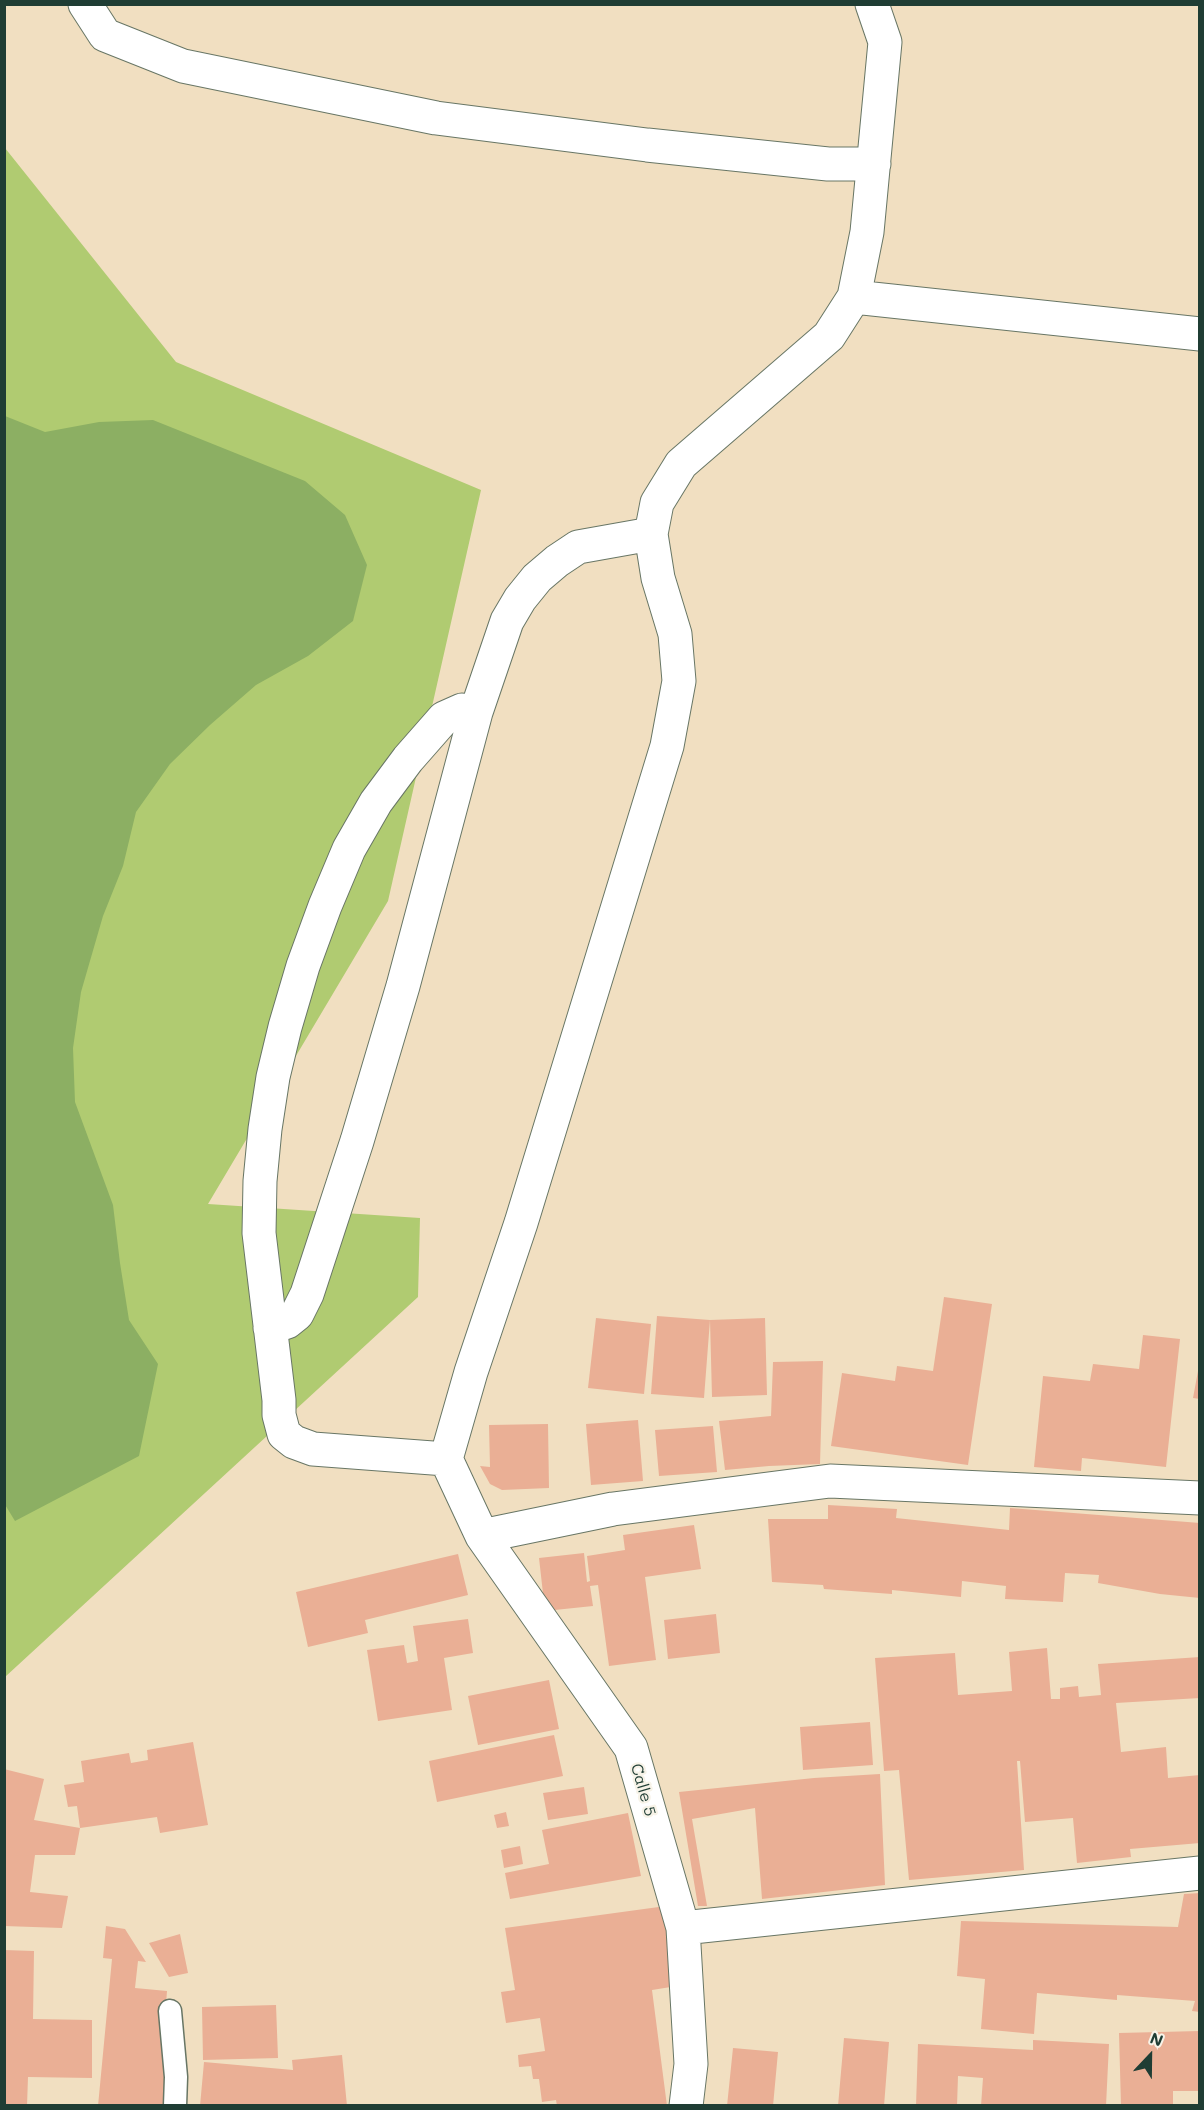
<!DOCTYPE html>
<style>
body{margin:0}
#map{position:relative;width:1204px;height:2110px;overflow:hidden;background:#f1dfc1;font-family:Mali,sans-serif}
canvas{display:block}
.frame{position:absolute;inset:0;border:6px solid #1f3d34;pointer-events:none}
.north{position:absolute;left:1120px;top:2026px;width:60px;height:60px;-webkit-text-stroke:4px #f7f3e8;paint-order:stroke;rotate:22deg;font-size:16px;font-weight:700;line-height:24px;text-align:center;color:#1f3d34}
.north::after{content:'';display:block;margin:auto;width:21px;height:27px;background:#1f3d34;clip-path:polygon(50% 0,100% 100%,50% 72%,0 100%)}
</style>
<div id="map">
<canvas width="1204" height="2110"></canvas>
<div class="frame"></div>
<div class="north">N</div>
</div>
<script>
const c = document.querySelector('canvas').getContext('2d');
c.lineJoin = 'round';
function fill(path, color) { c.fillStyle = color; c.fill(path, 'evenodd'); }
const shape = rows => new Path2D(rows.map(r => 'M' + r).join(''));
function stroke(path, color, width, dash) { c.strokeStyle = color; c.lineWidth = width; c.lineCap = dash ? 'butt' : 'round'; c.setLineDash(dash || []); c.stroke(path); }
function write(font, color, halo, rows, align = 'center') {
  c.font = font + ' Mali,sans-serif'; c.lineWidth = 4.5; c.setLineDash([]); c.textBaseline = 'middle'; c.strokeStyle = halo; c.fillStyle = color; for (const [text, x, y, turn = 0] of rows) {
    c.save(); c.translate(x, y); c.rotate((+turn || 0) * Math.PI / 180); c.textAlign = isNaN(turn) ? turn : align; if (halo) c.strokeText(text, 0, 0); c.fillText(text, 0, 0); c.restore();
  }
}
const green = shape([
 [5,148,176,362,481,490,388,901,208,1204,420,1218,418,1297,5,1677]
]);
const forest = shape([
 [5,416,45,432,99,422,153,420,305,481,345,515,367,565,353,621,308,656,256,685,210,725,170,764,136,812,123,866,103,916,81,992,73,1048,75,1102,113,1205,120,1263,129,1320,158,1364,139,1456,15,1521,4,1503]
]);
const building = shape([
 [944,1297,992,1304,968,1465,831,1446,842,1373,895,1381,897,1366,933,1371],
 [657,1316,710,1320,765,1318,767,1395,712,1397,710,1320,704,1398,651,1394],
 [596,1318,651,1324,644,1394,588,1388],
 [1143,1335,1180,1339,1166,1467,1082,1458,1081,1471,1034,1467,1043,1376,1090,1381,1093,1364,1139,1369],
 [823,1361,820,1464,769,1466,725,1470,719,1421,771,1416,773,1362],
 [1198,1371,1200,1371,1200,1399,1193,1398],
 [638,1420,643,1481,591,1485,586,1424],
 [548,1424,549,1488,502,1490,490,1484,480,1466,490,1467,489,1425],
 [713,1426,717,1472,659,1476,655,1430],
 [828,1505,897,1509,896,1518,1009,1530,1010,1508,1200,1523,1200,1598,1160,1594,1098,1583,1099,1575,1065,1573,1063,1602,1005,1599,1006,1586,962,1581,961,1597,892,1590,892,1594,824,1589,823,1585,772,1582,768,1519,828,1519],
 [694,1525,701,1569,645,1577,656,1660,609,1666,598,1585,590,1586,593,1606,545,1611,539,1558,584,1553,587,1582,590,1581,587,1556,625,1550,623,1535],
 [458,1554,468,1595,365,1620,368,1633,308,1647,296,1592],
 [716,1614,720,1653,668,1659,664,1620],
 [468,1619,473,1653,444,1658,452,1710,378,1721,367,1650,404,1645,407,1663,418,1661,413,1626],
 [1047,1648,1051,1699,1060,1699,1060,1688,1078,1686,1079,1697,1101,1695,1098,1664,1200,1657,1200,1698,1116,1703,1121,1752,1166,1747,1168,1778,1200,1775,1200,1843,1130,1849,1131,1857,1077,1863,1073,1818,1025,1822,1020,1761,1017,1761,1024,1870,909,1880,899,1770,884,1771,875,1658,955,1653,958,1695,1012,1691,1009,1652],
 [549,1680,559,1729,478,1745,468,1696],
 [870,1722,873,1765,803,1770,800,1727],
 [554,1735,563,1776,437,1802,429,1761],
 [193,1742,208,1825,160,1833,157,1817,80,1828,77,1806,68,1807,64,1785,84,1782,81,1761,129,1753,131,1763,148,1760,147,1750],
 [4,1769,44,1779,34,1820,80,1828,75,1855,35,1855,30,1892,68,1896,62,1928,4,1926],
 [880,1774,885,1885,762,1899,755,1808,692,1819,707,1906,698,1906,679,1792,814,1778],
 [584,1787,588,1814,548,1820,543,1793],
 [506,1812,509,1826,497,1828,494,1815],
 [628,1813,641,1876,510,1899,505,1873,549,1864,542,1830],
 [520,1846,523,1864,504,1868,501,1850],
 [1200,1893,1200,2012,1192,2011,1195,2001,1117,1995,1117,2000,1037,1993,1034,2034,981,2029,985,1979,957,1976,961,1921,1178,1927,1184,1894],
 [666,1906,677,1986,652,1990,667,2106,557,2106,556,2100,542,2102,539,2079,533,2079,531,2066,519,2067,518,2055,545,2051,540,2018,506,2023,501,1992,515,1990,505,1928],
 [106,1926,125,1929,146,1962,138,1961,135,1988,167,1991,163,2044,169,2045,163,2106,98,2106,112,1959,103,1958],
 [180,1934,188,1973,169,1977,149,1943],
 [4,1950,34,1951,33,2019,92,2020,92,2078,28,2077,27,2106,4,2106],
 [276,2005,278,2058,203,2060,202,2007],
 [1200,2031,1200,2091,1173,2091,1173,2106,1121,2106,1119,2033],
 [844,2038,889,2042,884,2106,838,2106],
 [1033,2040,1109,2044,1106,2106,981,2106,983,2078,958,2076,957,2106,916,2106,918,2044,1033,2050],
 [733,2048,778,2052,773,2106,727,2106],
 [342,2055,347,2106,200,2106,204,2062,293,2070,292,2060]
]);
const lane = shape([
 [170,2011,176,2077,175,2106]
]);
const street = shape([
 [85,4,105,35,183,66,436,118,647,145,828,164,874,164],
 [854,297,1200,334],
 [270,1328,287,1322,297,1314,307,1294,357,1141,403,986,476,712,507,621,520,599,537,578,557,561,578,547,651,534],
 [446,1459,313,1449,294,1442,284,1434,279,1415,279,1400,259,1233,260,1181,265,1129,273,1077,285,1027,303,966,325,906,349,849,376,802,408,759,444,718,462,710,476,712],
 [482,1536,613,1509,830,1481,1200,1498],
 [683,1928,1200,1873],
 [686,2106,691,2064,683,1928,631,1748,482,1536,446,1459,471,1372,521,1223,667,746,679,681,675,634,658,578,651,534,657,503,681,464,829,336,854,297,867,232,885,42,872,4]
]);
const streetNames = [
 ["Calle 5",643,1790,74]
];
fill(green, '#b0cb71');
fill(forest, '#8caf63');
fill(building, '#eaaf95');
stroke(lane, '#687665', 25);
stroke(street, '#687665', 35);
stroke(lane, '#fff', 22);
stroke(street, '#fff', 33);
write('16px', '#1f3d34', '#f7f3e8', streetNames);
</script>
